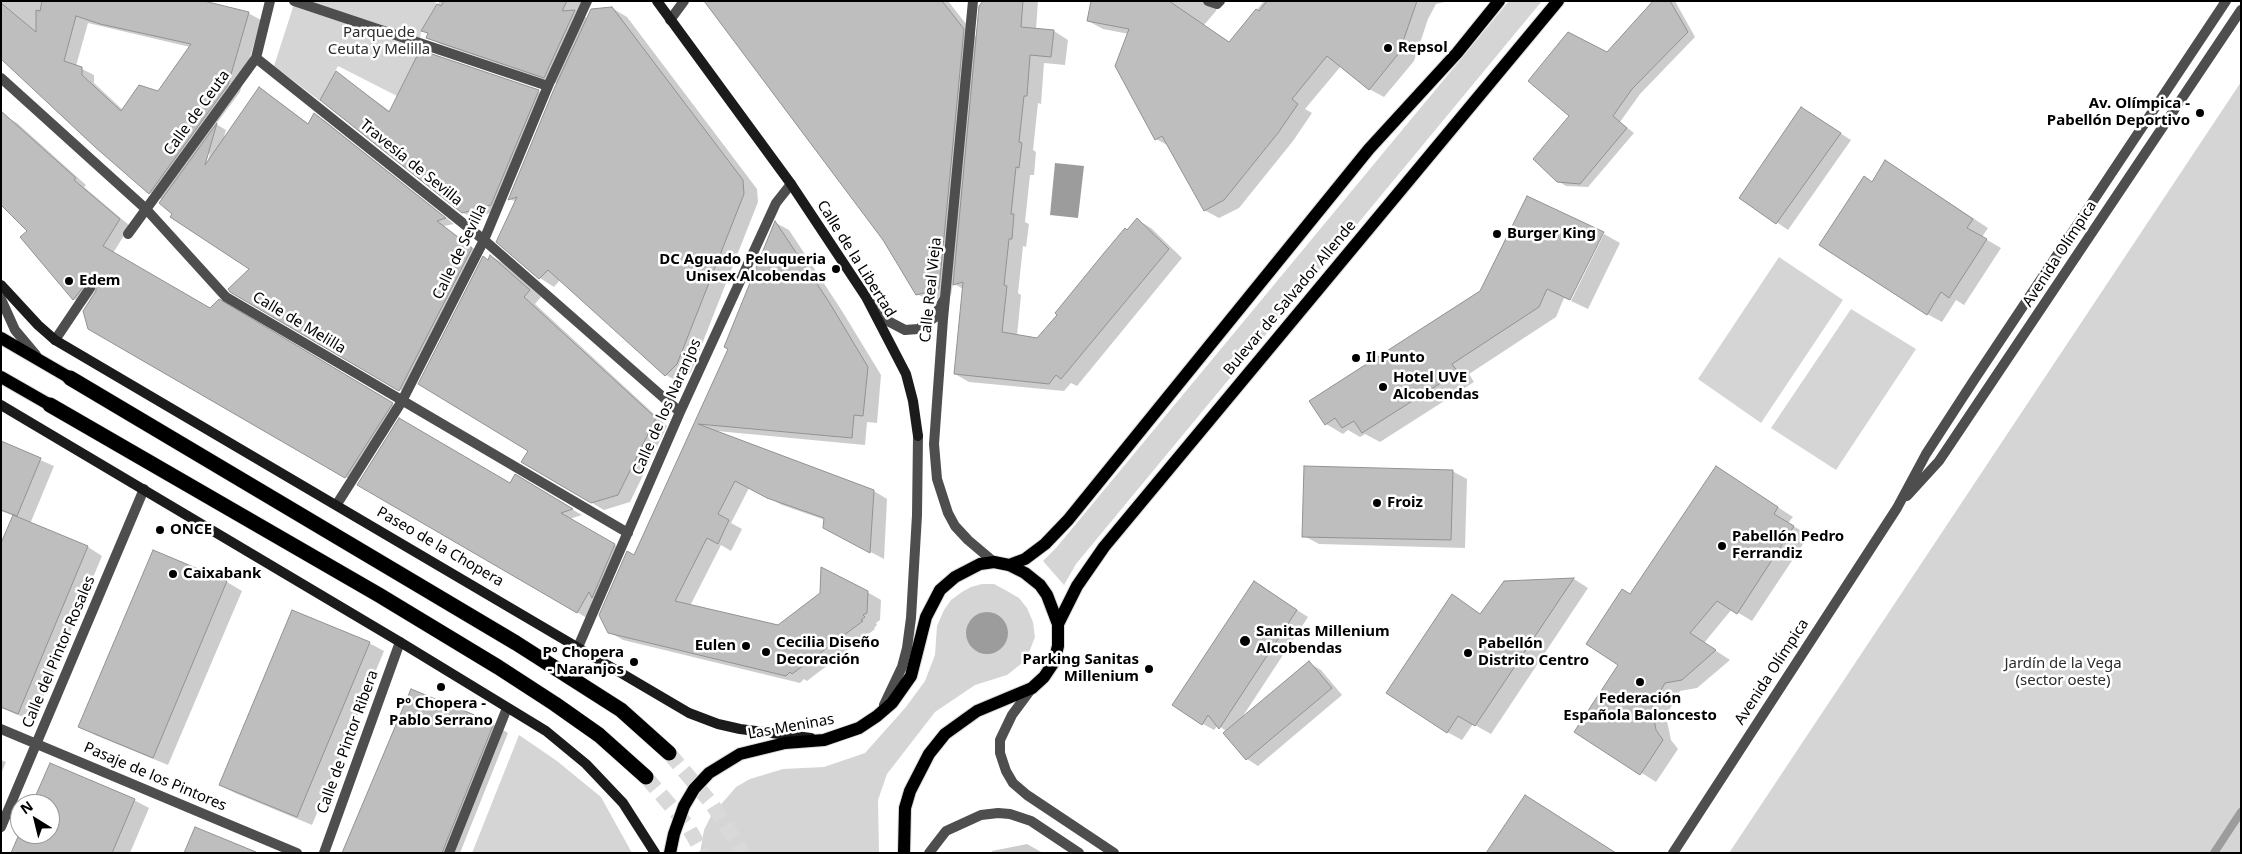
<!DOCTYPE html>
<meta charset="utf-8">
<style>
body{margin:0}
#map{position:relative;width:2242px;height:854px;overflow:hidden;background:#fff;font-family:"Noto Sans",sans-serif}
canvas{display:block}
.frame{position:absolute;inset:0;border:2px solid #000;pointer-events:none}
.north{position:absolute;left:10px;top:794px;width:50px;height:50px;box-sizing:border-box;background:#fff;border:1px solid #999;border-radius:50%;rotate:324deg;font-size:14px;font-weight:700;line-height:20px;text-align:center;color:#000}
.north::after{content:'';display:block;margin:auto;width:18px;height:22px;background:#000;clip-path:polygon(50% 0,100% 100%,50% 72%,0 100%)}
</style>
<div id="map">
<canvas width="2242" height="854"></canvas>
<div class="frame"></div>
<div class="north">N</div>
</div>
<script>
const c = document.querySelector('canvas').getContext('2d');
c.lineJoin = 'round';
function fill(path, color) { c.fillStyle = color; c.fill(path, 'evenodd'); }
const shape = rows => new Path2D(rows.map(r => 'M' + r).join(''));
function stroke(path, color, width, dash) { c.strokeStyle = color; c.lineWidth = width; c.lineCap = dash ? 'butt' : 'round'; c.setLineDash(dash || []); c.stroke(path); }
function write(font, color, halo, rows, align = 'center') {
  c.font = font + ' "Noto Sans",sans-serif'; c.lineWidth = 5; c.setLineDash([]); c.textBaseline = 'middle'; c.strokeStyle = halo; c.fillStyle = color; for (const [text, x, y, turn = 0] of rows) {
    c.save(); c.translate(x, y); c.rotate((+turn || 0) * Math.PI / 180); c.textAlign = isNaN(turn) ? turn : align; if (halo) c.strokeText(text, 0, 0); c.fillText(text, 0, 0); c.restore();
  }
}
const green = shape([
 [295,1,434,1,437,4,421,31,418,55,397,96,338,66,320,101,274,66],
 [1509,1,1542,1,1076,564,1064,585,1043,561,1056,548],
 [2241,82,2241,853,1729,853],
 [1779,257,1843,300,1761,423,1698,379],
 [1851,309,1916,349,1836,470,1771,428],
 [982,584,994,584,1007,591,1019,598,1027,608,1033,622,1035,637,1030,650,1021,664,1007,675,975,685,935,712,887,774,878,800,879,853,700,853,704,830,711,816,736,787,750,779,783,769,824,767,865,753,906,707,925,681,935,655,937,626,944,610,951,600,962,592,971,587],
 [519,735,557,761,601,797,632,853,472,853]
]);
const water = shape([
 [1055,163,1084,166,1078,218,1050,215],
 '966 633a21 21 0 1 1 42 0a21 21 0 1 1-42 0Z'
]);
const shadow = shape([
 [1,1,200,1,248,13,261,20,240,92,216,124,226,130,223,140,260,88,309,124,314,115,324,120,454,224,444,226,481,254,409,395,231,291,251,269,174,214,163,200,150,193,1,59],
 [88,23,190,47,158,93,123,110,94,83,94,75,76,66],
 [210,153,205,171,202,171,206,156],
 [440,1,582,1,577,12,588,19,612,8,627,17,757,189,758,202,691,372,680,383,666,375,560,280,554,287,540,278,498,241,516,202,510,199,558,84,440,44,428,37,429,34,422,30],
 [706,1,948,1,978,39,985,1,1038,1,1036,29,1054,31,1068,40,1065,65,1044,63,1041,104,1038,103,1033,150,1036,152,1034,175,1030,175,1025,222,1029,224,1026,247,1023,246,1018,293,1021,295,1017,336,1038,340,1137,220,1151,228,1182,258,1077,386,1071,383,1064,391,969,382,955,374,963,289,953,283,951,295,930,301,917,294,884,239],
 [1092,1,1224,1,1218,4,1216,11,1204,25,1230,43,1264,1,1448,1,1436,4,1428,19,1414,61,1384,97,1369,89,1341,66,1305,109,1312,113,1293,141,1239,208,1219,218,1204,210,1169,146,1156,139,1129,34,1103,29,1088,21],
 [1654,1,1675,1,1695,37,1640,94,1620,122,1634,133,1588,187,1566,186,1558,181,1607,54],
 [336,72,391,112,538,91,547,97,501,210,472,218,462,212],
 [1813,116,1851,140,1788,230,1740,197],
 [6,117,17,123,86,185,84,187,130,226,113,253,210,309,219,301,402,410,356,483,90,328,98,291,96,290,85,305,74,299,22,237,28,231],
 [1886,161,1988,228,1982,237,2001,248,1964,305,1956,300,1942,322,1927,314,1873,182],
 [776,223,789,230,842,311,881,375,877,423,867,422,865,445,717,431,874,491,887,499,884,559,838,535,825,520,782,505,749,488,731,523,742,529,731,551,721,545,690,606,778,626,867,592,881,600,880,620,876,623,877,625,874,628,875,629,807,681,804,679,800,683,623,640,609,632,634,557,729,348],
 [1602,232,1569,300,1564,298,1556,317,1469,374,1474,382,1380,442,1365,434,1360,437,1348,430,1343,434,1326,424],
 [1604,234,1620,243,1588,309,1571,301],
 [491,256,503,263,541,297,535,304,667,426,630,502,604,510,523,462,530,450,489,261],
 [1,443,54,466,30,524,88,547,102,556,33,721,1,708,1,546,14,516,1,511],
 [1716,467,1793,517,1788,523,1809,535,1752,621,1732,609,1704,643,1730,660,1697,688,1680,691,1666,716,1671,740,1678,749,1656,782,1576,731,1620,665,1631,595],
 [1452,471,1467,479,1465,548,1319,544,1304,536],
 [525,482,582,515,569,519,625,551,587,618,359,485,511,485],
 [154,551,227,582,242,591,168,765,95,735,80,726],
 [1574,579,1588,588,1491,734,1473,724,1462,740,1447,732,1452,596,1481,615,1504,583],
 [1266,590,1308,617,1241,719,1309,663,1321,670,1342,695,1258,766,1247,759,1225,734,1227,732,1218,725,1214,730,1203,724],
 [369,643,384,651,312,825,235,793,220,785],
 [493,724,508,733,460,853,344,853],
 [1,760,6,762,1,774],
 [134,800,149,808,130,853,12,853,21,834,50,834,50,804,33,804],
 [1027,844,1043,853,991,853,992,851]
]);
const stream = shape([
 [2214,853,2241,812]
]);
const building = shape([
 [42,1,204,1,249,12,228,85,149,194,95,147,1,59,1,3,36,32,36,10,40,11,42,1],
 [76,16,100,24,191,44,158,91,139,85,121,111,82,75,82,67,64,61,76,16],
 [444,1,567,1,562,11,575,10,544,78,426,38,428,33,421,31,437,4,441,6,444,1],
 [704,1,942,1,964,29,939,289,916,295,883,240,704,1],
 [983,1,1023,1,1021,27,1054,30,1051,57,1030,55,1027,96,1024,96,1019,142,1022,143,1019,168,1016,167,1011,214,1014,214,1012,239,1009,239,1004,285,1007,286,1002,332,1037,338,1057,315,1055,313,1104,253,1125,228,1127,230,1137,218,1169,249,1061,379,1056,375,1049,384,954,374,963,282,953,285,979,6,983,1],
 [1091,1,1169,1,1229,42,1256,9,1259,11,1267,1,1417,1,1399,53,1369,90,1327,56,1292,99,1298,104,1278,133,1224,200,1204,211,1162,136,1155,140,1115,66,1129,29,1087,21,1091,1],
 [1653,1,1670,1,1688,32,1632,89,1613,116,1627,128,1580,184,1557,182,1533,159,1569,116,1528,81,1568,32,1607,52,1653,1],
 [612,7,743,180,744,194,677,364,665,376,548,270,539,279,496,242,517,197,508,200,554,89,591,9,612,7],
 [420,50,539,90,491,205,462,213,320,100,336,71,389,112,420,50],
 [259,87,308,124,314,113,446,218,437,221,472,248,399,391,230,292,228,289,249,269,170,217,172,214,159,203,217,123,205,165,259,87],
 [1801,107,1841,133,1776,224,1739,198,1801,107],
 [1,111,76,178,74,180,120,219,103,246,210,308,219,299,393,403,345,478,88,329,83,311,96,291,96,285,91,281,87,282,73,300,20,237,27,231,1,205,1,111],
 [1885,160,1973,219,1967,228,1987,239,1949,298,1941,292,1927,315,1819,245,1864,176,1872,182,1885,160],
 [1527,196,1604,232,1570,300,1547,289,1539,307,1452,364,1458,372,1362,433,1354,421,1342,428,1335,418,1325,425,1309,401,1480,291,1527,196],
 [775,221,829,302,868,367,863,416,854,415,852,438,698,424,874,490,870,553,823,528,824,518,767,498,735,481,718,514,729,520,718,544,707,538,675,601,778,625,820,593,821,567,868,591,867,613,863,615,865,617,861,620,863,621,792,674,790,672,786,676,608,633,599,615,627,551,634,555,728,349,724,347,775,221],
 [490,255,530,290,524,297,656,418,618,495,591,503,521,462,528,451,418,384,483,256,488,260,490,255],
 [399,418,510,483,515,474,573,509,561,513,615,544,592,598,589,592,577,613,357,485,399,418],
 [1,441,41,458,17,516,1,510,1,441],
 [1304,466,1453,470,1451,540,1302,537,1304,466],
 [1716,466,1778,507,1774,514,1794,526,1737,614,1717,601,1690,633,1716,650,1682,680,1665,683,1652,707,1656,730,1663,740,1640,775,1574,732,1618,665,1586,644,1622,589,1630,594,1716,466],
 [13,515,88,546,18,714,1,707,1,543,13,515],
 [153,550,227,581,153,758,78,727,153,550],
 [1574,578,1475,726,1458,716,1447,733,1386,693,1452,594,1480,614,1504,581,1574,578],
 [1254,581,1297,610,1219,729,1208,715,1202,725,1172,705,1254,581],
 [292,610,370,642,297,817,219,785,292,610],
 [1309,661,1332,688,1246,760,1223,733,1309,661],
 [411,689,494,723,442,853,342,853,411,689],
 [50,763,135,799,112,853,11,853,20,832,20,834,50,834,50,804,32,804,50,763],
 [1525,795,1616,853,1486,853,1525,795],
 [195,827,256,852,256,853,184,853,195,827]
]);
const highwayTunnel = shape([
 [669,753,712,804,743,853],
 [646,777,687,825,703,853]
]);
const street = shape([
 [294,1,548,86],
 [973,1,943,319,934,444,937,479,948,513,955,526,968,540,994,562],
 [1208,1,1217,4,1220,1],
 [670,20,684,1],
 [256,58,484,240,680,412],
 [1,78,146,209,226,297,628,533],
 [128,234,256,58,270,1],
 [1,299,15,330,36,355],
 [872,304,886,320,905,330,918,329,934,318,943,301],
 [55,340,90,288],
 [1907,496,1939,461,2241,10],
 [337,504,402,401,484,240,548,86,587,1],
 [578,647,680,412,776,203,791,184],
 [1032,688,1012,715,1000,740,1000,753,1006,771,1013,783,1027,795,1114,853],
 [884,705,902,667,907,648,911,618,917,515,918,436],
 [1,729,297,853],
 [1,827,144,489],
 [324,853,400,642],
 [449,853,507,708],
 [929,853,946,831,981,815,998,813,1010,814,1031,821,1079,853],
 [1673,853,1897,508,1926,454,1974,380,2226,1]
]);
const secondary = shape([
 [657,1,791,184,866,297,906,374,913,401,918,436],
 [1,285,38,325,55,340,689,713,718,724,740,729,811,738],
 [1,405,400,642,546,731,586,764,623,803,655,853]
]);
const primary = shape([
 [1,338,70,378],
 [1,377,50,405],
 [1009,565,1025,559,1045,544,1068,520,1369,149,1457,53,1499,1],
 [1058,624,1077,586,1104,547,1558,1],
 [670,853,674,834,684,806,694,789,709,773,740,754,785,743,824,740,859,728,877,716,892,703,911,676,926,617,940,590,955,577,980,564,994,562,1009,565,1025,573,1040,585,1047,595,1058,624,1058,646,1054,662,1044,677,1032,688,977,711,945,734,929,754,910,791,905,808,904,853]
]);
const highway = shape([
 [70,378,516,643,621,710,669,753],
 [50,405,379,595,498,667,555,704,599,735,646,777]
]);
const markers = [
 [1388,48,5,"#000"],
 [2200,113,5,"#000"],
 [1497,234,5,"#000"],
 [836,269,5,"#000"],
 [69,281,5,"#000"],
 [1356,358,5,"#000"],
 [1383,387,5,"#000"],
 [1377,503,5,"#000"],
 [160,530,5,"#000"],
 [1722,546,5,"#000"],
 [173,574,5,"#000"],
 [1245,641,6,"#000"],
 [746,646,5,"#000"],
 [766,652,5,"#000"],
 [1468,653,5,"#000"],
 [634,662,5,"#000"],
 [1149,669,5,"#000"],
 [1640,682,5,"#000"],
 [441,687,5,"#000"]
];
const parkNames = [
 ["Parque de",379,33],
 ["Ceuta y Melilla",379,50],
 ["Jardín de la Vega",2063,664],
 ["(sector oeste)",2063,681]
];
const poiNames = [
 ["Repsol",1398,48],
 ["Av. Olímpica -",2190,104,"right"],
 ["Pabellón Deportivo",2190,121,"right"],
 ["Burger King",1507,234],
 ["DC Aguado Peluqueria",826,260,"right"],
 ["Unisex Alcobendas",826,277,"right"],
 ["Edem",79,281],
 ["Il Punto",1366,358],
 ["Hotel UVE",1393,378],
 ["Alcobendas",1393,395],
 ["Froiz",1387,503],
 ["ONCE",170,530],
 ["Pabellón Pedro",1732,537],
 ["Ferrandiz",1732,554],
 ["Caixabank",183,574],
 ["Sanitas Millenium",1256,632],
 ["Alcobendas",1256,649],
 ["Cecilia Diseño",776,643],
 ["Decoración",776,660],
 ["Pabellón",1478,644],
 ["Distrito Centro",1478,661],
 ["Eulen",736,646,"right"],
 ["Pº Chopera",624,653,"right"],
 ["- Naranjos",624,670,"right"],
 ["Parking Sanitas",1139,660,"right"],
 ["Millenium",1139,677,"right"],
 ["Federación",1640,699,"center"],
 ["Española Baloncesto",1640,716,"center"],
 ["Pº Chopera -",441,704,"center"],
 ["Pablo Serrano",441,721,"center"]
];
const streetNames = [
 ["Calle de Ceuta",197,113,-54],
 ["Travesía de Sevilla",411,163,39],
 ["Calle de Sevilla",460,252,-64],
 ["Avenida Olímpica",2060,254,-57],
 ["Calle de la Libertad",856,259,58],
 ["Calle Real Vieja",931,290,-84],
 ["Bulevar de Salvador Allende",1290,298,-50],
 ["Calle de Melilla",299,323,31],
 ["Calle de los Naranjos",667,407,-66],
 ["Paseo de la Chopera",440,547,30],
 ["Calle del Pintor Rosales",59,652,-67],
 ["Avenida Olímpica",1772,672,-57],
 ["Las Meninas",791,727,-10],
 ["Calle de Pintor Ribera",348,742,-70],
 ["Pasaje de los Pintores",155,777,23]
];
fill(green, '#d5d5d5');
fill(water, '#9c9c9c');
fill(shadow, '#0003');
stroke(stream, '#9c9c9c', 8);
fill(building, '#bebebe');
stroke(building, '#929292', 1);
stroke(highwayTunnel, '#d9d9d9', 15, [15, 8]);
stroke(primary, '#dbdbdb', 14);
stroke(highway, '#dbdbdb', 16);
stroke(street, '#4e4e4e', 10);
stroke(secondary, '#1b1b1b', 10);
stroke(primary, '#000', 12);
stroke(highway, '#000', 15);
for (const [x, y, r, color] of markers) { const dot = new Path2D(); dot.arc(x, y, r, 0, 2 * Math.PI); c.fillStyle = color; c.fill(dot); stroke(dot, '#fff', 2); }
write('15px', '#2c2c2c', '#fff', parkNames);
write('bold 15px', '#000', '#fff', poiNames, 'left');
write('15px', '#000', '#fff', streetNames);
</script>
